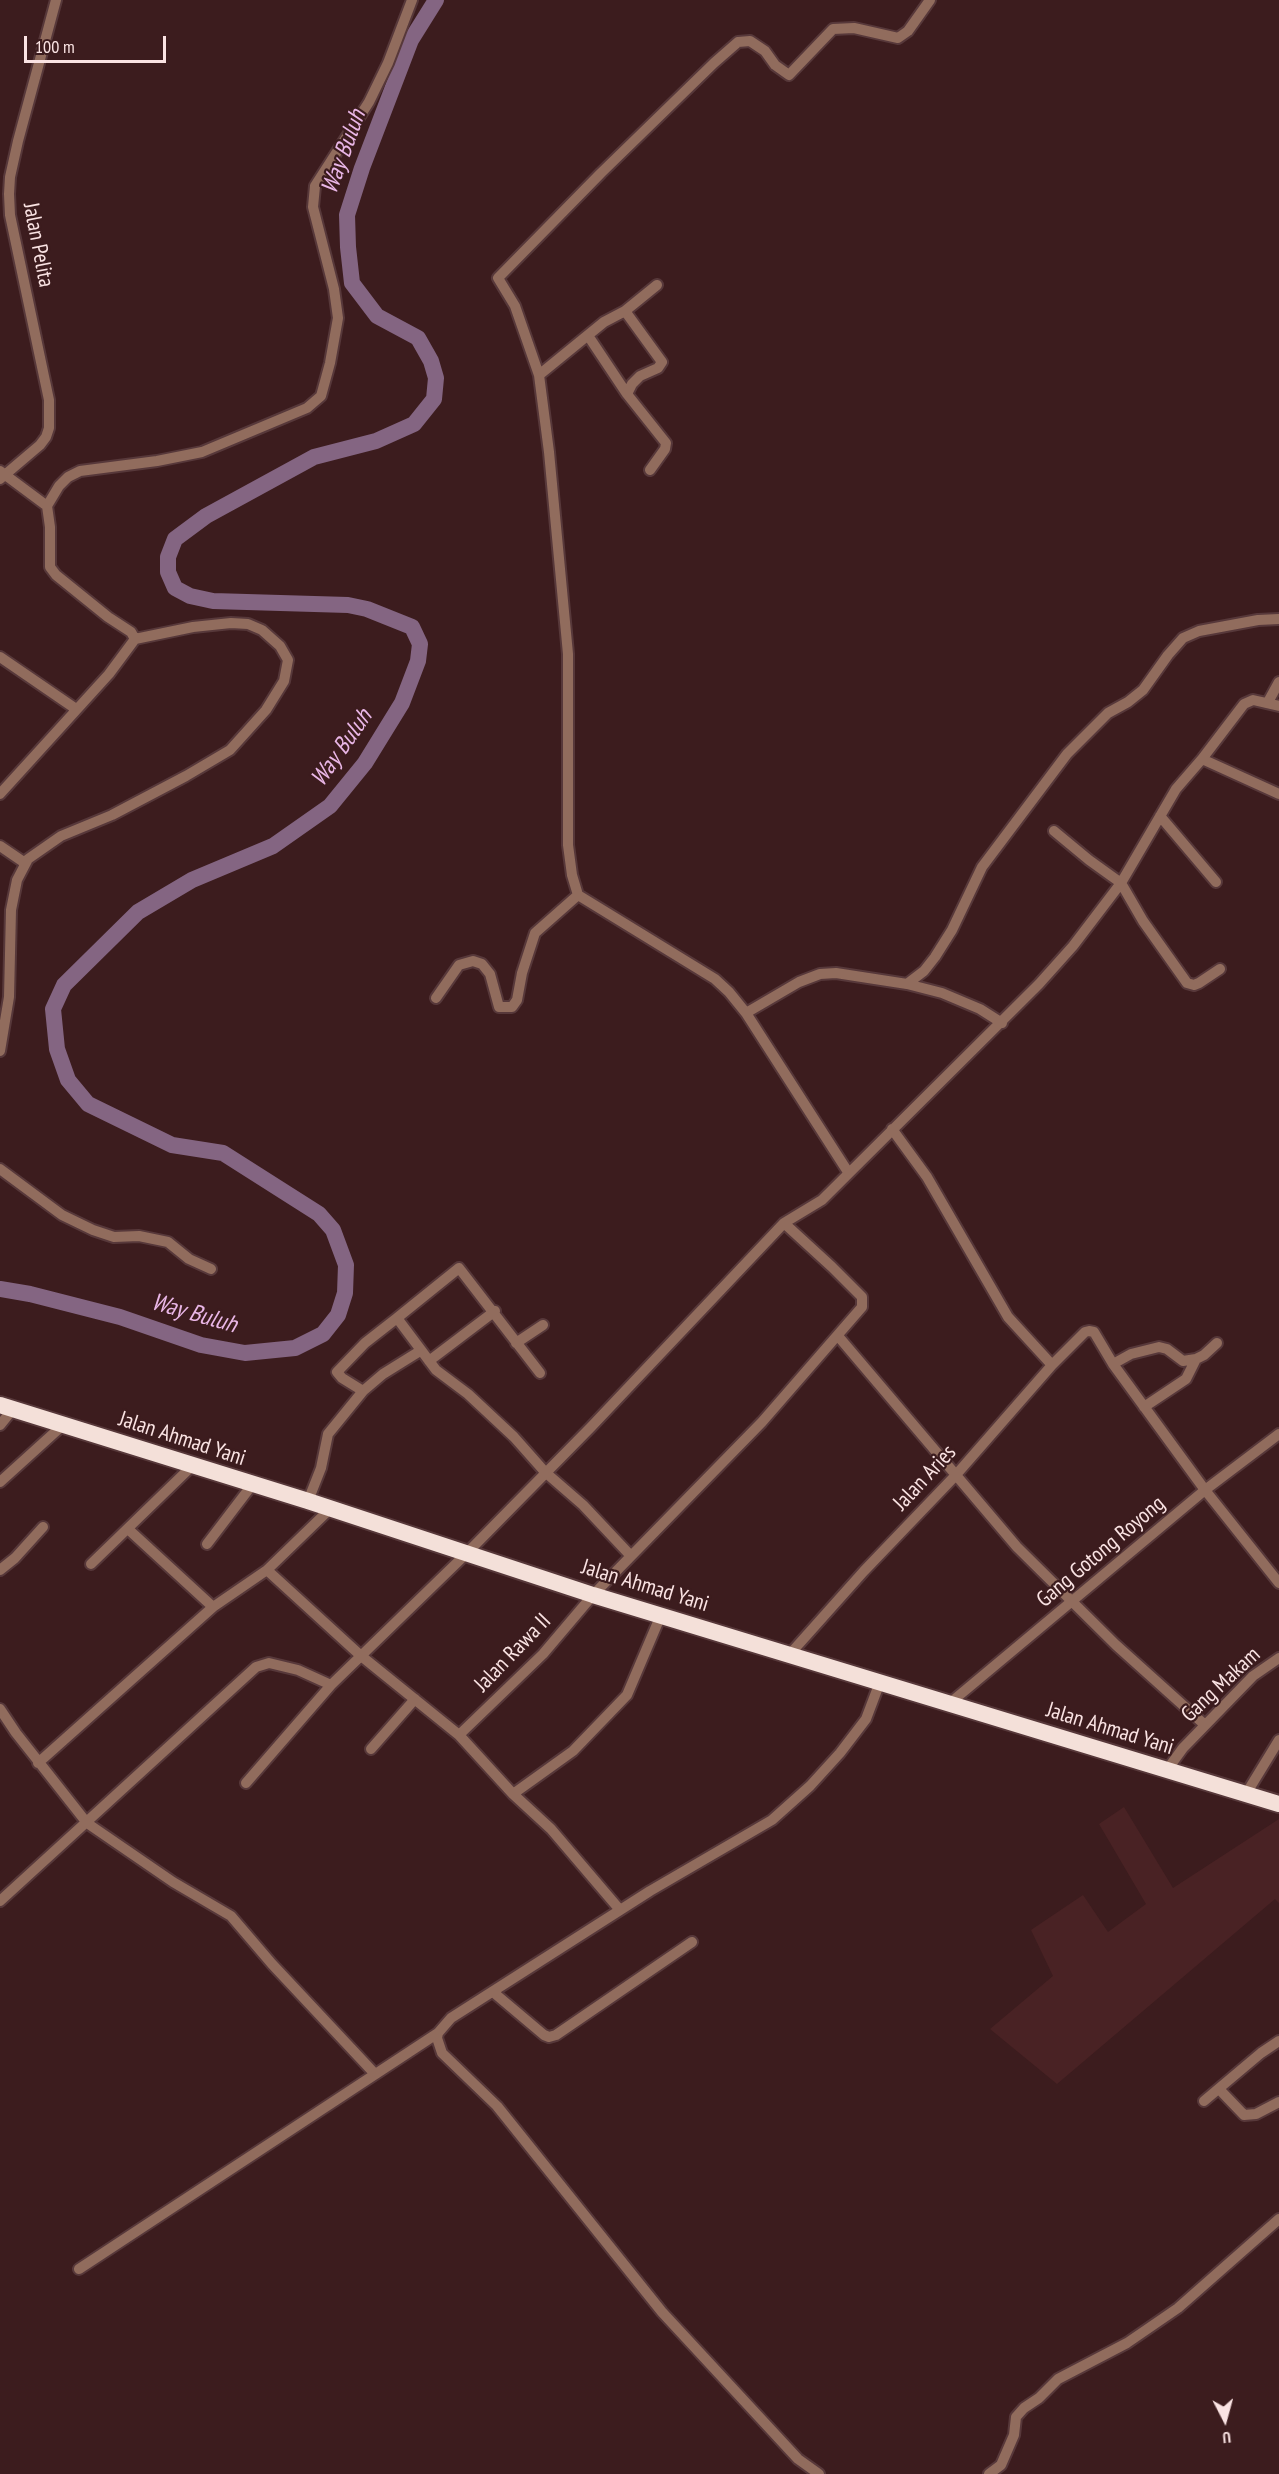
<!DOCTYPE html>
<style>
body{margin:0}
#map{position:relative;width:1279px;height:2474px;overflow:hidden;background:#3c1c1e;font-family:"PT Sans Narrow",sans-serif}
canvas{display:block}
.north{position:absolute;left:1195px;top:2390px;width:60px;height:60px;-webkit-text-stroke:4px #3c1c1e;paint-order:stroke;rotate:174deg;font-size:16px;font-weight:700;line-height:24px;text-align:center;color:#fae3e3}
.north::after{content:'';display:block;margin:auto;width:21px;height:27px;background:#fae3e3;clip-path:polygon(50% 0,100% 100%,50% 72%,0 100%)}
.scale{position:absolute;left:24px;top:36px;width:142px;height:27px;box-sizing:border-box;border:3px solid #fae3e3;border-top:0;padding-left:8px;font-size:18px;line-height:21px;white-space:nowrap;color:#fae3e3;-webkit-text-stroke:4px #3c1c1e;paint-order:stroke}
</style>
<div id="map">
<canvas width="1279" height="2474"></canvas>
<div class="north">U</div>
<div class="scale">100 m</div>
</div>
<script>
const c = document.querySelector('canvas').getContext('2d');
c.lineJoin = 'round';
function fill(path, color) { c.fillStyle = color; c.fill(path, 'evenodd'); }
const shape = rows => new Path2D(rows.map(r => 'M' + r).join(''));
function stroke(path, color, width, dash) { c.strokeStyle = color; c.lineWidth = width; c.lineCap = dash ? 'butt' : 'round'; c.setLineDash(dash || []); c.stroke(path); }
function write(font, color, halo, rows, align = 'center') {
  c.font = font + ' "PT Sans Narrow",sans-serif'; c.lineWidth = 4.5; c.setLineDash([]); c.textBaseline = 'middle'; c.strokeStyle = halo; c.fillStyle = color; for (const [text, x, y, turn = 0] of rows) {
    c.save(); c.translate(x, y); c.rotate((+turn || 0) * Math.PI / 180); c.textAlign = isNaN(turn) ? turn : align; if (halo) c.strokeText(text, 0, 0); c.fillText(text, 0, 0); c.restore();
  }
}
const built = shape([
 [1124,1807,1173,1888,1279,1819,1279,1903,1275,1899,1057,2084,990,2029,1053,1976,1031,1930,1083,1895,1108,1932,1146,1904,1099,1824]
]);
const river = shape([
 [0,1289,30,1294,120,1317,201,1345,245,1353,295,1348,323,1334,338,1315,345,1293,346,1265,333,1230,319,1214,223,1153,172,1145,88,1104,68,1080,57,1049,53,1009,64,985,138,912,192,880,273,846,330,806,365,763,402,703,418,661,420,644,412,627,367,609,348,605,213,601,190,596,175,588,168,572,168,557,175,539,206,516,314,457,376,441,414,424,434,399,436,378,431,361,418,338,377,316,352,283,348,247,347,215,362,168,411,40,436,0]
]);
const minor = shape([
 [625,311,662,362,658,368,640,376,632,384,627,394],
 [589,337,627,394,666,443,665,449,650,470],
 [539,375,604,322,625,311,657,285],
 [0,471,47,506],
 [0,479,40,445,46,437,49,428,49,400,10,215,9,194,10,177,18,141,56,0],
 [0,657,76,709],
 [1268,702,1279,682],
 [1202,759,1279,794],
 [0,794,109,674,135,639],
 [1160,816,1216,882],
 [1054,831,1089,860,1121,883,1143,921,1187,983,1194,985,1199,983,1220,969],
 [0,846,25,863],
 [907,984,924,971,935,957,952,930,982,867,1067,754,1108,713,1128,702,1143,690,1168,655,1183,638,1199,631,1258,620,1279,619],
 [436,998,459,965,473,961,482,964,490,974,499,1007,512,1007,517,1000,522,973,535,933,578,895],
 [746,1013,799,982,820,974,836,973,907,984,942,993,980,1009,1002,1023],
 [0,1051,9,997,11,910,17,880,28,859,61,836,112,815,186,776,230,750,266,710,284,681,288,660,280,646,262,630,248,624,231,623,193,627,135,639,131,632,108,617,56,575,50,567,50,527,47,506,59,486,68,477,80,471,157,461,202,452,307,408,321,396,330,363,338,318,334,289,313,207,315,186,369,102,388,63,412,0],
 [892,1129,927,1177,1008,1317,1052,1365],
 [0,1169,62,1215,93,1230,114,1237,139,1236,168,1242,189,1259,211,1269],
 [848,1172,746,1013,729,992,715,979,578,895,572,875,568,845,568,654,549,452,539,375,515,306,498,278,601,173,714,63,738,42,750,41,765,51,775,65,789,75,833,29,854,28,898,38,908,31,930,0],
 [838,1336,1017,1547,1116,1645,1205,1725],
 [516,1343,543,1325],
 [429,1361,495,1311],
 [1113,1364,1131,1354,1159,1347,1167,1349,1183,1361,1196,1359],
 [540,1373,459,1268,397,1318,436,1370,468,1394,514,1437,545,1472,583,1505,631,1556],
 [363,1391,342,1378,337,1372,365,1343,397,1318],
 [1144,1407,1186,1379,1196,1359,1204,1355,1217,1343],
 [0,1425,13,1409],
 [0,1482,64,1424],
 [308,1501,321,1468,328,1434,363,1391,383,1374,420,1351],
 [128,1529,213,1607],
 [207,1544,252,1485],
 [91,1564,192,1466],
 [0,1570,15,1558,43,1527],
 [267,1570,360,1655,459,1735,513,1794,551,1829,620,1910],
 [790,1654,864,1571,955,1476,1052,1365,1085,1332,1089,1331,1094,1332,1113,1364,1205,1490,1279,1583],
 [950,1703,1205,1490,1279,1434],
 [0,1709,16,1733,87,1823,173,1882,231,1916,272,1964,375,2074],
 [459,1735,543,1654,593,1595,762,1422,862,1307,862,1297,832,1267,784,1223],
 [371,1749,415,1699],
 [38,1763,213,1607,267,1570,330,1509],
 [1167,1770,1183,1748,1253,1676,1279,1658],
 [246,1783,331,1685,467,1553,591,1427,784,1223,822,1200,1039,984,1073,946,1121,883,1176,789,1202,759,1244,704,1253,700,1279,706],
 [513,1794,573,1751,627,1695,661,1615],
 [1246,1794,1279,1740],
 [0,1901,256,1667,269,1663,298,1670,331,1685],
 [493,1992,544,2035,549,2037,556,2035,692,1942],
 [1219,2089,1244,2115,1256,2114,1279,2102],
 [1204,2101,1261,2053,1279,2041],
 [79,2269,438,2033],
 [819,2474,798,2459,662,2312,497,2106,442,2053,437,2038,438,2033,451,2018,650,1891,772,1820,810,1786,840,1753,866,1719,880,1682],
 [989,2474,1001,2465,1014,2435,1016,2417,1024,2408,1039,2398,1058,2379,1127,2343,1178,2308,1279,2219]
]);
const highway = shape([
 [0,1405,308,1501,593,1595,1279,1804]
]);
const streetNames = [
 ["Jalan Pelita",38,245,79],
 ["Jalan Ahmad Yani",182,1439,18],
 ["Jalan Aries",925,1478,-47],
 ["Gang Gotong Royong",1101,1552,-40],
 ["Jalan Ahmad Yani",645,1586,17],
 ["Jalan Rawa II",513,1653,-46],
 ["Gang Makam",1221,1685,-43],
 ["Jalan Ahmad Yani",1110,1729,17]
];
const waterNames = [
 ["Way Buluh",344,152,-70],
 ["Way Buluh",342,748,-55],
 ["Way Buluh",194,1314,16]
];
fill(built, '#492224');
stroke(river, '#846582', 16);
stroke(minor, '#57383a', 14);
stroke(highway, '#57383a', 20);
stroke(minor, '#916c5d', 10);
stroke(highway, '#f4e0d9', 16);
write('22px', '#fae3e3', '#3c1c1e', streetNames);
write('italic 24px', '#e9b6e6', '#3c1c1e', waterNames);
</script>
